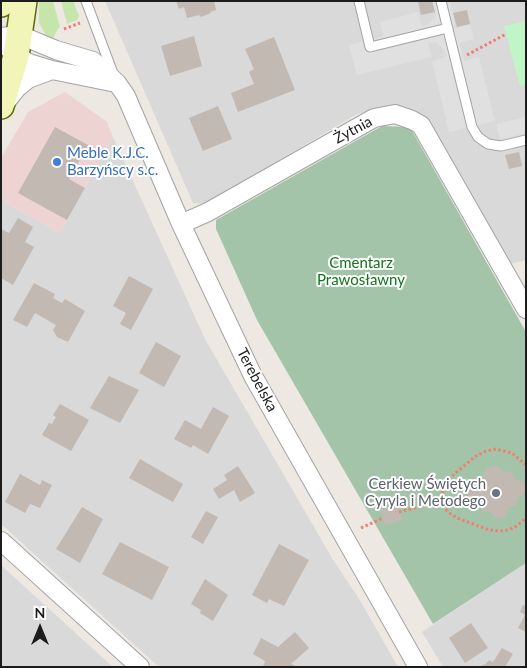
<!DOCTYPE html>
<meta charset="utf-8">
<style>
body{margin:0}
#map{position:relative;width:527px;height:668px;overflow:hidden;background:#ede9e2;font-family:Lato,sans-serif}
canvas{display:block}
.frame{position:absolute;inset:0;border:2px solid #1c1c1c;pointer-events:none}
.north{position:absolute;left:15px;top:603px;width:50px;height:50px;-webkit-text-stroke:4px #fff;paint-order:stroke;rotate:0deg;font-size:14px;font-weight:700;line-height:20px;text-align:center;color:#1c1c1c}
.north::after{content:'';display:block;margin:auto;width:18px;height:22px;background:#1c1c1c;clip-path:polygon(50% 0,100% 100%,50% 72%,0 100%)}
</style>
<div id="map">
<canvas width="527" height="668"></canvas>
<div class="frame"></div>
<div class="north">N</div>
</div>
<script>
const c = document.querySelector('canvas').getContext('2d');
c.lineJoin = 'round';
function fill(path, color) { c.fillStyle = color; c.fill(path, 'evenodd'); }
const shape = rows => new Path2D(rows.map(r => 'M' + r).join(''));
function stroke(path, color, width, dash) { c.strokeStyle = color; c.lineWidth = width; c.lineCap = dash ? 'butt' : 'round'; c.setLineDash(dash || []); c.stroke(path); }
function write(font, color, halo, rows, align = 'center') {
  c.font = font + ' Lato,sans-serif'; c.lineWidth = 4; c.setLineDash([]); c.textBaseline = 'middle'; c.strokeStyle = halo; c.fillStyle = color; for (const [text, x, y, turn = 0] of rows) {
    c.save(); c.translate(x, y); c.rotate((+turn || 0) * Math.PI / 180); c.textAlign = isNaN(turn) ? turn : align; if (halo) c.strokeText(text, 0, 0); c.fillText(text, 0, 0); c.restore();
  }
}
const residential = shape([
 [105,1,526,1,526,260,507,265,430,130,387,107,371,110,357,114,205,204,193,203],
 [113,137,205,339,332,558,361,602,398,667,159,667,1,524,1,200,60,233],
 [526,563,526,667,443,667,422,632],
 [1,565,15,578,113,667,1,667]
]);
const commercial = shape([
 [65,92,107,122,113,137,60,233,1,200,1,158,28,112]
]);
const grass = shape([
 [39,1,53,1,60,27,57,30,53,39,46,35,39,23],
 [61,1,73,1,79,16,77,20,67,24]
]);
const cemetery = shape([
 [382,126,410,127,526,332,526,563,433,624,257,320,216,229,216,220]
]);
const park = shape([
 [526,21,526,85,520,86,504,26]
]);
const parking = shape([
 [433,1,450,1,456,28,470,24,474,39,460,43,464,61,479,57,495,121,449,132,432,61,446,57,443,49,437,43,428,42,431,57,357,75,349,45,383,36,380,22,418,12,422,27,428,25,436,15],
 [526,117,526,133,500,139,496,124]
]);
const building = shape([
 [176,1,214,1,216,10,210,12,211,13,201,17,199,15,187,18,184,7,179,9],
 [418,1,432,1,435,12,421,15],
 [467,10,470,24,457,27,453,13],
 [194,36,202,66,170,76,161,46],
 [274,37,295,90,238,112,231,93,254,84,249,72,254,69,245,49],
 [218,106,232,139,203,151,189,118],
 [55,127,88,145,69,179,85,188,67,220,18,193],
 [519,152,522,166,509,169,505,155],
 [18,218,33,227,25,242,34,247,13,285,1,278,1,229,9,233],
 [129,276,153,289,131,330,120,324,126,313,113,306],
 [34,283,55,294,53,298,62,303,65,299,85,311,68,342,57,337,53,330,56,325,35,313,27,327,13,320],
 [156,342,181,356,164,387,139,373],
 [109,376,139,390,120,423,90,408],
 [60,404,89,420,71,451,42,435,49,423,52,424,56,417,53,415],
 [213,407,229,416,208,454,193,445,191,448,174,439,185,420,201,429],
 [140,459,183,484,173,502,129,478],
 [495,465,500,468,503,472,510,471,514,476,514,479,520,480,524,483,525,489,522,495,518,497,516,506,509,507,507,515,501,519,494,517,490,511,482,512,480,503,469,505,466,489,477,487,475,477,483,476,486,468],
 [238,466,255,493,240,502,234,490,219,499,213,489,227,480,224,475],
 [20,474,40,485,42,480,52,485,40,508,30,504,25,513,5,502],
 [397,504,402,520,385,525,380,510],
 [82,507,103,519,80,563,56,549],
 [206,511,218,517,203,544,191,537],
 [120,542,169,567,152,600,102,574],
 [279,544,309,560,284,606,269,599,267,603,252,595],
 [205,579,228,595,213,621,200,613,201,610,191,604],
 [523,605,526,606,526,632,518,628,525,615,520,612],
 [471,623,488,648,465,663,449,638],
 [295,632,309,648,291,664,297,667,263,667,265,661,253,654,261,638,278,647],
 [502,648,513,654,505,667,482,667,483,664,485,665,489,660,493,662]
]);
const path = shape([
 [64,29,80,23],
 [467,55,506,34],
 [526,465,512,453,496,449,486,451,476,456,452,476,446,484,441,496,443,506,448,512,457,518,489,530,503,531,514,528,526,518],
 [399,512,442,501,468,497],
 [361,528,383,518]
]);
const lane = shape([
 [86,1,114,76],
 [359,1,370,47,448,28],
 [441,1,472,127,478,137,488,144,501,146,526,140]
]);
const street = shape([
 [1,37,20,35,56,50,93,61,117,83,126,96,181,224,253,376,418,667],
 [9,49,16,56,29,63,52,70,116,83],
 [6,102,17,88,28,79,52,70],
 [181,224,208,212,374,118,395,114,412,120,421,125,526,309],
 [1,541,140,667]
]);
const secondary = shape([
 [1,4,2,1],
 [1,106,16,56,24,1]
]);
const markers = [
 [57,162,5,"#3f7fe0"],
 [496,493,5,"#6b7280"]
];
const streetNames = [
 ["Żytnia",353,130,-28],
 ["Terebelska",257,380,62]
];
const shopNames = [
 ["Meble K.J.C.",67,153],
 ["Barzyńscy s.c.",67,170]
];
const parkNames = [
 ["Cmentarz",361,263],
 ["Prawosławny",361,280]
];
const worshipNames = [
 ["Cerkiew Świętych",486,484],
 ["Cyryla i Metodego",486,501]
];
fill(residential, '#dad9d9');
fill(commercial, '#edd3d1');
fill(grass, '#c6e5aa');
fill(cemetery, '#a4c4aa');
fill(park, '#c0f6c5');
fill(parking, '#e0e0e0');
fill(building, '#c1b9b2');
stroke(lane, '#a3a3a3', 11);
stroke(street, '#a3a3a3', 20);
stroke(secondary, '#5f6b0a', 28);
stroke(path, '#f27e6e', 3, [2.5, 2.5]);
stroke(lane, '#fff', 9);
stroke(street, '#fff', 18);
stroke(secondary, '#f1f5b7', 25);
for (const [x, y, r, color] of markers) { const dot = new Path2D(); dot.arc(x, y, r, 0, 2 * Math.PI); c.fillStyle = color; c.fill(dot); stroke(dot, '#fff', 2); }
write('15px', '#1c1c1c', '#fff', streetNames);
write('15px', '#366cbe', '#fff', shopNames, 'left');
write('15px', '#11731b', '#fff', parkNames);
write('15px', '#5b616d', '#fff', worshipNames, 'right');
</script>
